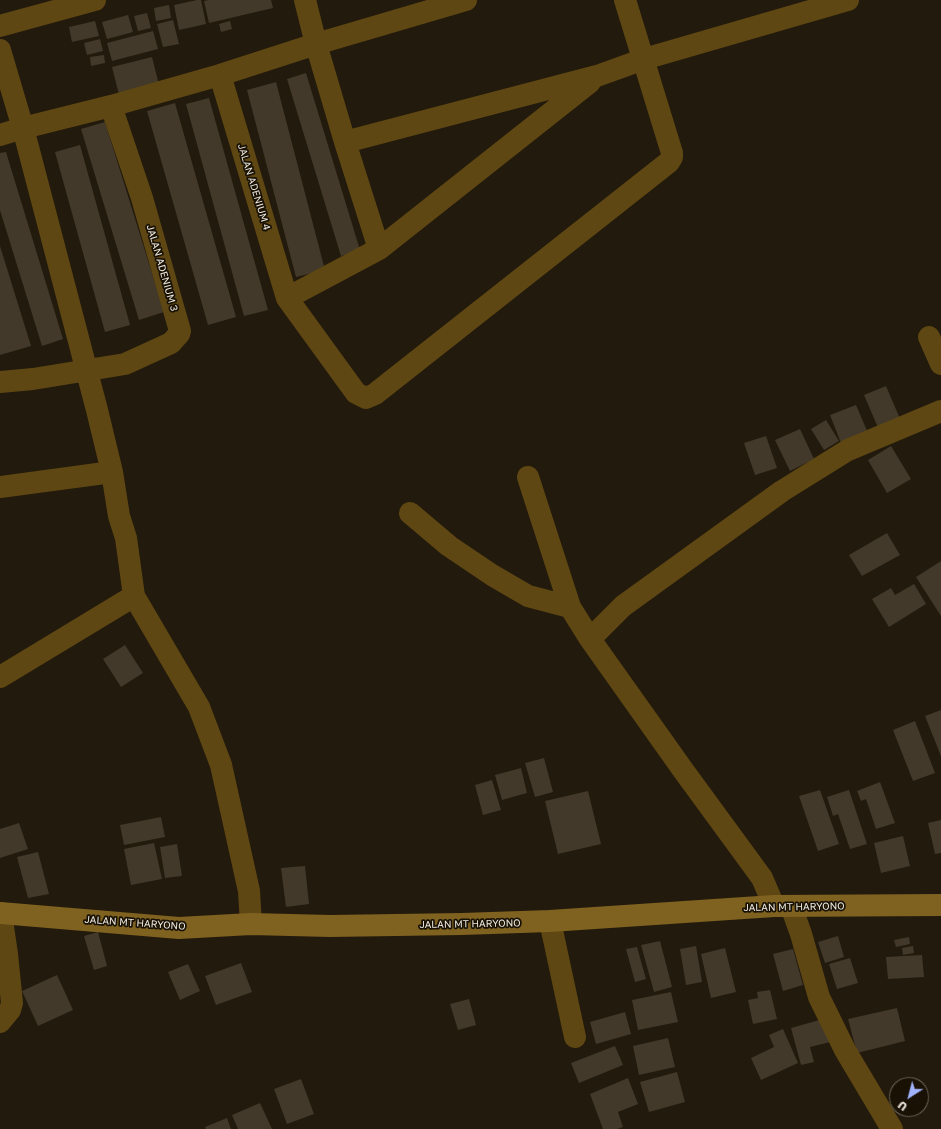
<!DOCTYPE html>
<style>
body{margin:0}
#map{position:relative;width:941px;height:1129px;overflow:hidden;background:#221a0c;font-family:"Golos Text",sans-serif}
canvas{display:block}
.north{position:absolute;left:889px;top:1077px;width:40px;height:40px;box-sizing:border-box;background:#181104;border:1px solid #6d675b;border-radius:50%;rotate:216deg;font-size:11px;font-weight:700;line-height:16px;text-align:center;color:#ede8de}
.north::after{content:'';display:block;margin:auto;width:14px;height:18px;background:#a1b2fd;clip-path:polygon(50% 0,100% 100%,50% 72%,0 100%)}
</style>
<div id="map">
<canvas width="941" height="1129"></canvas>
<div class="north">U</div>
</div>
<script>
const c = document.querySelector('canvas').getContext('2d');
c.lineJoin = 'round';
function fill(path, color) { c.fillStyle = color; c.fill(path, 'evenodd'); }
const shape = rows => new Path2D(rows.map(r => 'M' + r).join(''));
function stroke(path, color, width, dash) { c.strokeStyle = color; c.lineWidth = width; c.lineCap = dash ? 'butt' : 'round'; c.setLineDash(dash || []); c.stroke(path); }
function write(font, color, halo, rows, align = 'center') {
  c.font = font + ' "Golos Text",sans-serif'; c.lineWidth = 3.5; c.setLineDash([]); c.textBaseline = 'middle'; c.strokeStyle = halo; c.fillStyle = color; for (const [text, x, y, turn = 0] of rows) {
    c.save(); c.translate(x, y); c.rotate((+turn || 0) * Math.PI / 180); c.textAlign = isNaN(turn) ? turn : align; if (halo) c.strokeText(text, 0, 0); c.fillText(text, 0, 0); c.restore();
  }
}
const building = shape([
 [197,0,201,0,206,24,179,30,174,5],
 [209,0,271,0,273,8,209,23,204,1],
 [169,5,171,18,156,21,154,8],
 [147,13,151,28,138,31,134,16],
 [128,15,133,32,107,39,102,22],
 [173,20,179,44,163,47,157,24],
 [95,21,99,36,72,42,69,27],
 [230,21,232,29,221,32,219,24],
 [153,31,158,49,112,61,107,43],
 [100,39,103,51,87,55,84,43],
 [104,55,105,63,91,66,90,57],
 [152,57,159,85,119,95,112,67],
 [306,73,360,250,341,256,287,79],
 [276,82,325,270,296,277,247,90],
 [209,98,268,310,244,316,186,104],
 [175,103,236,317,208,325,147,111],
 [105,122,164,312,139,320,81,129],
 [80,145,130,325,105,332,55,152],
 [6,152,63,339,42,346,0,210,0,153],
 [0,246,31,346,0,355],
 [886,386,901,421,879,430,864,395],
 [856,405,868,433,841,443,830,415],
 [826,420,839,441,824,450,811,429],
 [800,429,814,459,790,471,775,440],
 [766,436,777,468,755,475,744,443],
 [891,446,911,479,887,493,868,460],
 [887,533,900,555,862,576,849,555],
 [941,561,941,616,916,577],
 [914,584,926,604,889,627,872,599,891,588,895,595],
 [125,645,143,673,121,687,103,659],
 [941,710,941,756,925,716],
 [915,721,935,773,913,781,893,730],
 [544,758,553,792,535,797,525,763],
 [521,768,527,793,502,800,495,775],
 [492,780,501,810,483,815,475,785],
 [880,782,895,823,876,829,866,799,861,801,857,791],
 [820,790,839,844,818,851,799,796],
 [849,790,867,844,850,849,838,814,833,816,827,797],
 [588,791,601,844,558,854,545,801],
 [161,817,165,837,124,845,120,825],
 [941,820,941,853,935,854,928,823],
 [19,823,28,849,0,858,0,829],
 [903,836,910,866,881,873,874,843],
 [154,843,162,879,131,885,124,849],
 [177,844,182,876,165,878,160,847],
 [38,852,49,894,28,898,17,857],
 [305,866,309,904,286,907,281,868],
 [98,932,107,966,94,970,84,936],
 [838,936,844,957,825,963,818,942],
 [909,937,910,944,896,947,894,940],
 [660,941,672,987,654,992,641,945],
 [696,946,702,982,686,985,680,949],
 [913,946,914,953,903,955,902,948],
 [637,947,646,979,635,982,626,949],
 [725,948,736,992,711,998,701,954],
 [793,949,803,985,783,991,773,954],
 [922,955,924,977,888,979,886,957],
 [850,958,858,983,837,989,829,964],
 [241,963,252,992,216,1005,205,976],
 [188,964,200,991,180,1000,168,972],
 [57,975,73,1010,38,1026,22,991],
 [770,990,777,1019,753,1024,748,1000,758,998,757,992],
 [671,992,678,1022,638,1030,632,1000],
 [469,999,476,1025,458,1030,450,1004],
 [897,1008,905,1041,857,1053,848,1019],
 [625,1012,631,1034,596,1044,590,1022],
 [823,1019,830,1042,810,1047,814,1062,801,1065,791,1028],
 [783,1029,798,1063,761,1080,751,1058,774,1047,769,1035],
 [668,1038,675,1067,639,1075,633,1046],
 [615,1046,623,1065,579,1083,571,1063],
 [677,1072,685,1102,649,1112,640,1082],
 [628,1078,638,1104,618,1112,623,1127,617,1129,603,1129,590,1094],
 [301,1079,314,1114,287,1124,274,1089],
 [260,1103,272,1129,238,1129,232,1115],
 [227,1118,231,1129,206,1129,205,1127]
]);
const minor = shape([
 [305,0,316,44,345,142,379,249],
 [0,26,95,0],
 [0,50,23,128,97,410,112,472,119,516,126,538,134,596,199,707,221,765,249,891,251,924],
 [220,75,287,298,356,393,366,398,375,394,669,162,672,157,672,153,625,0],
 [0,135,23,128,111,106,220,75,316,44,466,0],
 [345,142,597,76,644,59,848,0],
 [287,298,379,249,590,82],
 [929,337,941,364],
 [0,382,33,379,125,364,171,343,179,334,180,331,142,198,111,106],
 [528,477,570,607],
 [0,487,112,472],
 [410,513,449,546,492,575,528,596,570,607,590,639],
 [0,677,134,596],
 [774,906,762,878,683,770,590,639,623,606,782,491,848,450,941,411],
 [791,906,801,934,819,997,845,1050,892,1129],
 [550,921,575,1037],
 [0,1022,10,1010,12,1003,7,954,1,913]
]);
const secondary = shape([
 [0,913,179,928,251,924,330,926,462,924,550,921,774,906,941,905]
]);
const streetNames = [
 ["JALAN ADENIUM 4",254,187,73],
 ["JALAN ADENIUM 3",162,268,74],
 ["JALAN MT HARYONO",794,907,-1],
 ["JALAN MT HARYONO",135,923,4],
 ["JALAN MT HARYONO",470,924,-1]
];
fill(building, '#42392a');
stroke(minor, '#5f4713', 22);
stroke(secondary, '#7f6120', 22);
write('10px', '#ede8de', '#181104', streetNames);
</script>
